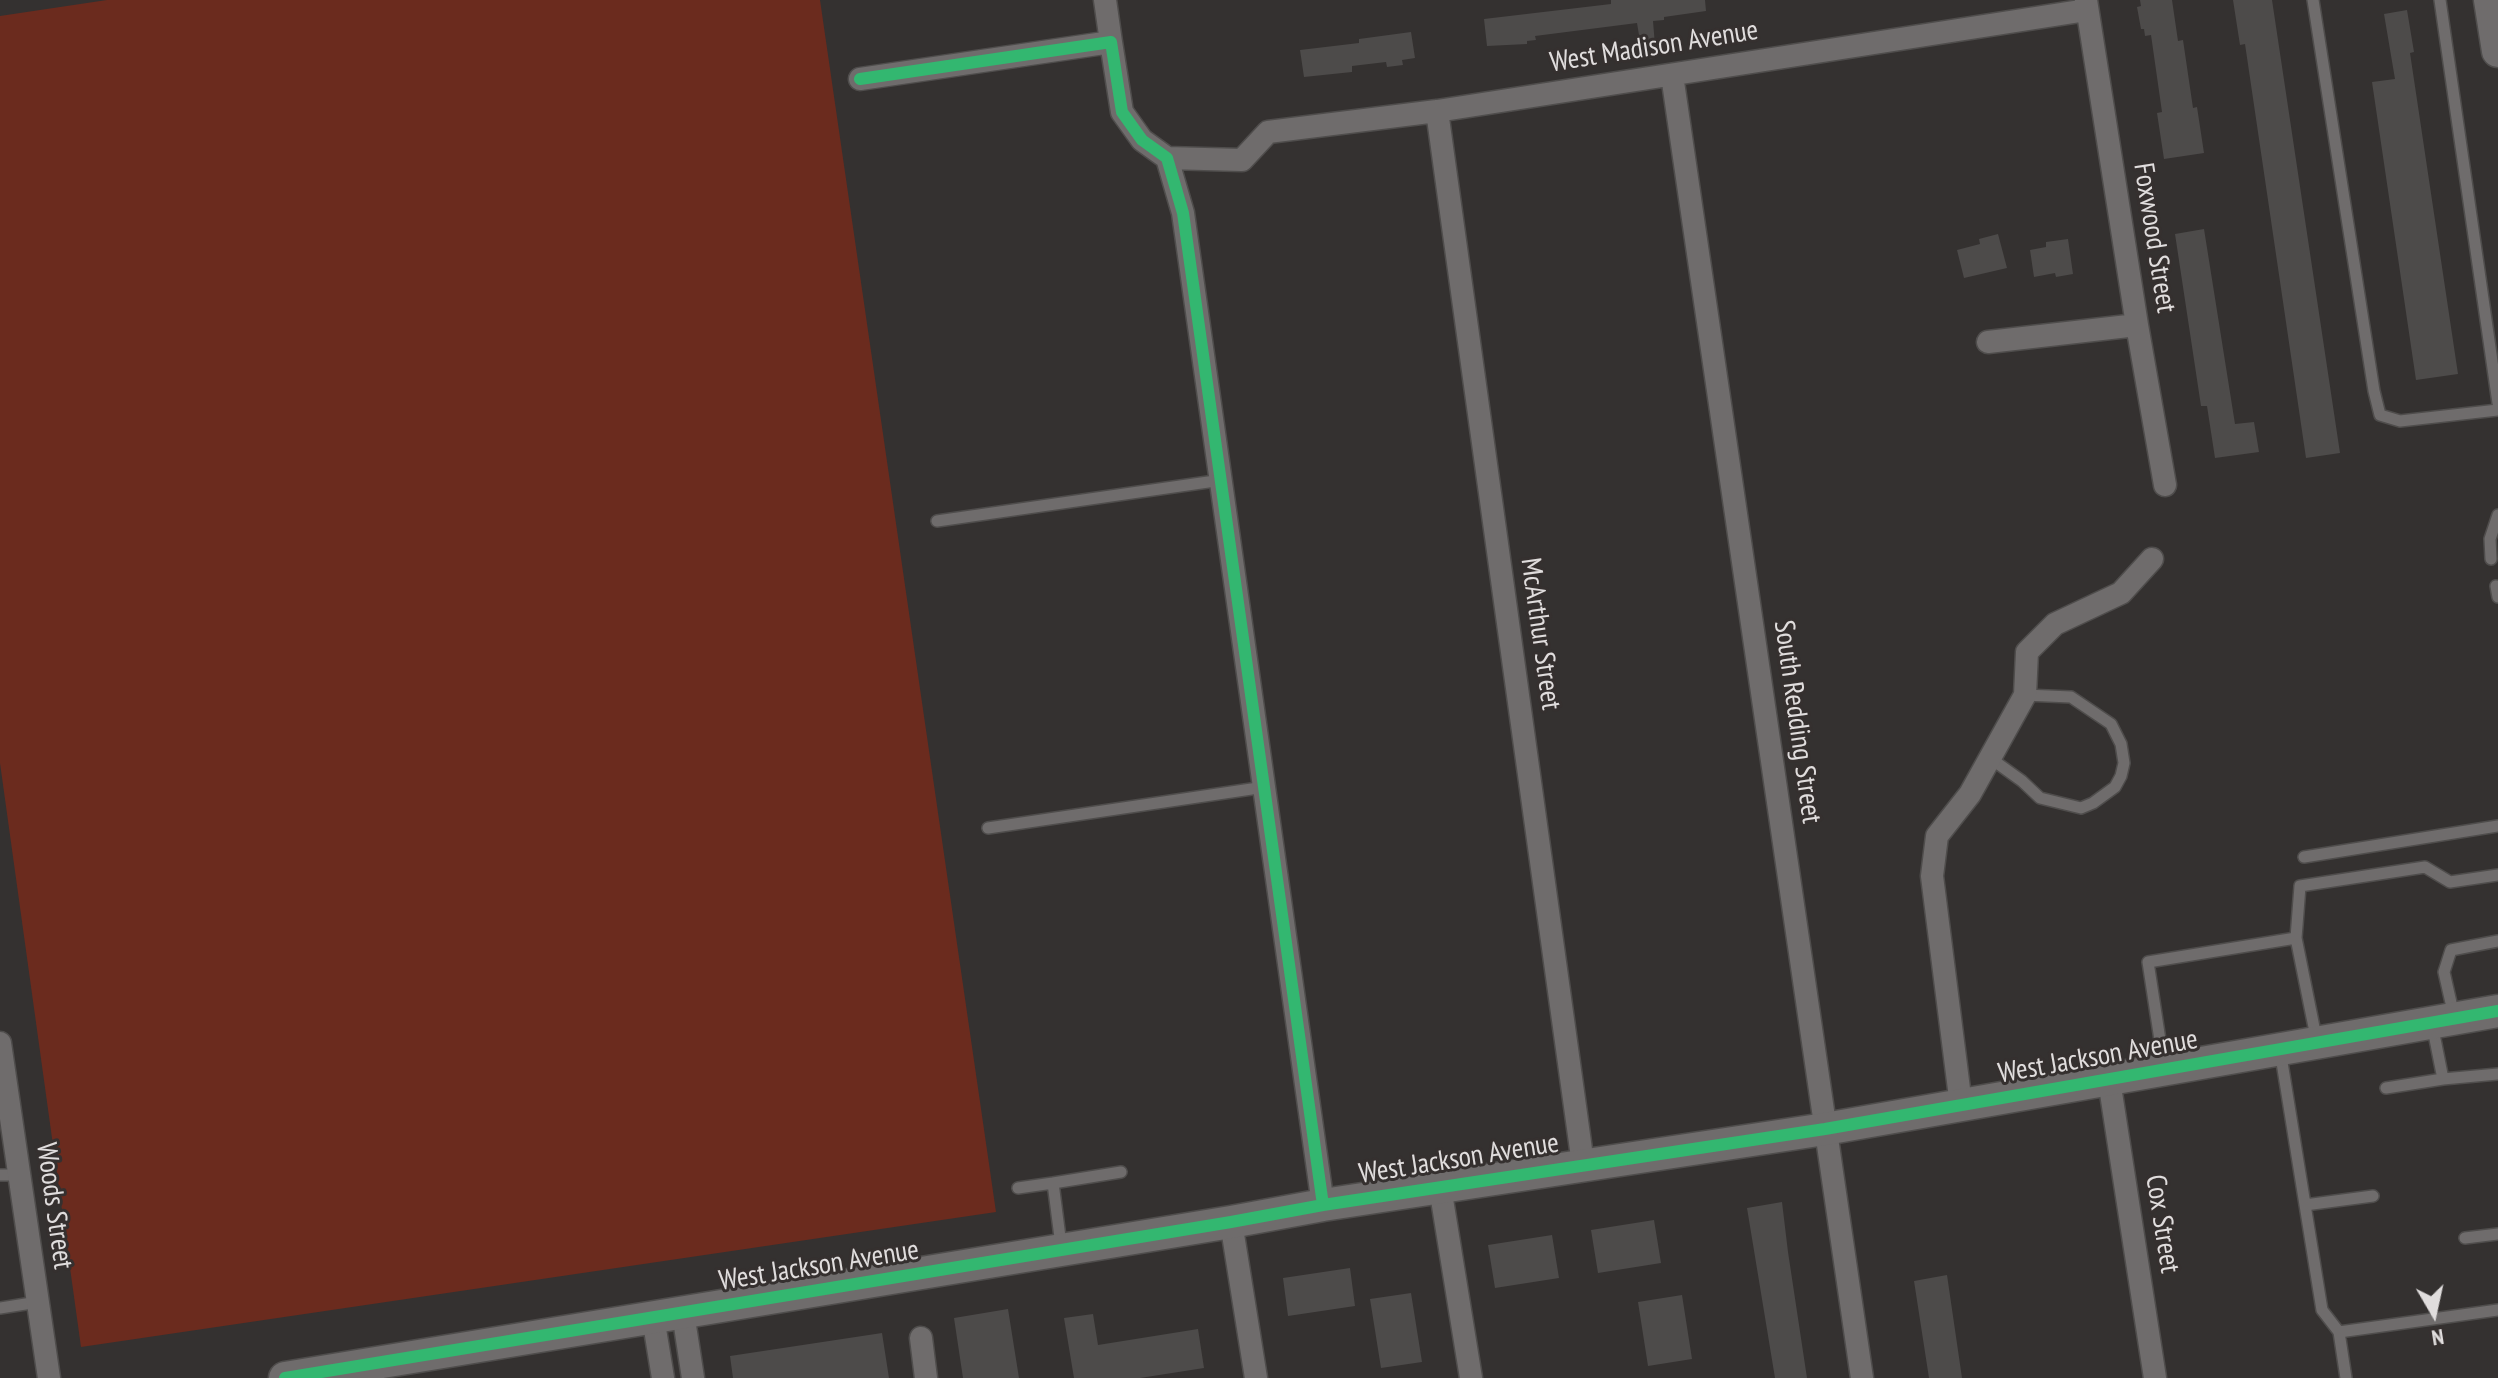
<!DOCTYPE html>
<style>
body{margin:0}
#map{position:relative;width:2498px;height:1378px;overflow:hidden;background:#343130;font-family:"PT Sans Narrow",sans-serif}
canvas{display:block}
.north{position:absolute;left:2394px;top:1274px;width:80px;height:80px;-webkit-text-stroke:6px #35302f;paint-order:stroke;rotate:171deg;font-size:22px;font-weight:700;line-height:32px;text-align:center;color:#e0dddd}
.north::after{content:'';display:block;margin:auto;width:28px;height:36px;background:#e0dddd;clip-path:polygon(50% 0,100% 100%,50% 72%,0 100%)}
</style>
<div id="map">
<canvas width="2498" height="1378"></canvas>
<div class="north">N</div>
</div>
<script>
const c = document.querySelector('canvas').getContext('2d');
c.lineJoin = 'round';
function fill(path, color) { c.fillStyle = color; c.fill(path, 'evenodd'); }
const shape = rows => new Path2D(rows.map(r => 'M' + r).join(''));
function stroke(path, color, width, dash) { c.strokeStyle = color; c.lineWidth = width; c.lineCap = dash ? 'butt' : 'round'; c.setLineDash(dash || []); c.stroke(path); }
function write(font, color, halo, rows, align = 'center') {
  c.font = font + ' "PT Sans Narrow",sans-serif'; c.lineWidth = 6; c.setLineDash([]); c.textBaseline = 'middle'; c.strokeStyle = halo; c.fillStyle = color; for (const [text, x, y, turn = 0] of rows) {
    c.save(); c.translate(x, y); c.rotate((+turn || 0) * Math.PI / 180); c.textAlign = isNaN(turn) ? turn : align; if (halo) c.strokeText(text, 0, 0); c.fillText(text, 0, 0); c.restore();
  }
}
const green = shape([
 [107,0,820,0,996,1212,81,1347,0,763,0,16]
]);
const building = shape([
 [1611,0,1705,0,1706,11,1664,17,1664,20,1653,21,1656,58,1643,59,1637,23,1535,36,1536,40,1527,41,1527,44,1487,46,1484,19,1611,4],
 [2140,0,2172,0,2178,41,2183,40,2193,108,2197,107,2204,153,2164,159,2157,113,2162,112,2151,35,2145,36,2144,29,2141,29,2137,7,2141,6],
 [2233,0,2272,0,2340,453,2306,458,2245,44,2240,45],
 [2407,10,2414,52,2410,53,2458,374,2416,380,2372,82,2395,79,2384,14],
 [1411,32,1415,58,1402,60,1403,65,1387,67,1386,62,1352,66,1352,72,1304,77,1300,50,1359,43,1359,39],
 [2204,229,2235,424,2254,422,2259,452,2215,458,2207,406,2201,406,2175,234],
 [1998,234,2007,268,1964,278,1957,250,1980,244,1979,239],
 [2068,239,2073,274,2056,277,2055,273,2034,277,2030,250,2046,247,2046,242],
 [1782,1202,1788,1252,1807,1378,1775,1378,1747,1208],
 [1654,1220,1661,1263,1598,1273,1591,1230],
 [1552,1235,1559,1278,1495,1288,1488,1245],
 [1350,1268,1355,1306,1288,1316,1283,1278],
 [1947,1275,1962,1378,1929,1378,1914,1281],
 [1411,1293,1422,1362,1381,1368,1370,1299],
 [1682,1295,1692,1359,1648,1366,1638,1302],
 [1008,1309,1019,1378,963,1378,954,1318],
 [1093,1314,1098,1345,1198,1329,1204,1368,1140,1378,1074,1378,1064,1318],
 [882,1333,889,1378,733,1378,730,1356]
]);
const lane = shape([
 [2313,0,2374,391,2380,415,2400,421,2498,410],
 [2440,0,2498,403],
 [937,521,1222,480],
 [2491,559,2490,539,2498,515],
 [2496,586,2498,597],
 [1990,758,2022,781,2040,798,2081,808,2093,803,2115,787,2121,776,2124,763,2121,744,2111,724,2071,697,2025,695],
 [988,828,1265,787],
 [2304,857,2498,826],
 [2296,938,2317,1042],
 [2454,1016,2444,972,2451,950,2498,941],
 [2432,1024,2443,1079,2498,1074],
 [2280,1050,2322,1310,2339,1332],
 [2164,1066,2148,962,2296,938,2300,886,2425,867,2450,882,2498,875],
 [2386,1088,2443,1079],
 [0,1175,19,1175],
 [1018,1188,1053,1183],
 [2305,1205,2373,1196],
 [2465,1238,2498,1234],
 [1061,1245,1053,1183,1121,1172],
 [0,1308,38,1302],
 [2346,1378,2339,1332,2498,1310]
]);
const street = shape([
 [1105,0,1111,42],
 [2086,0,2137,325,2165,485],
 [1672,75,1862,1378],
 [860,79,1111,42,1122,112,1142,140,1167,158,1183,213,1323,1205],
 [1437,111,1583,1164],
 [1167,158,1242,160,1268,132,1437,111,2087,10],
 [1988,342,2137,325],
 [0,1043,49,1378],
 [2109,1080,2155,1378],
 [1961,1105,1932,876,1937,836,1970,794,2025,695,2027,652,2055,624,2121,593,2152,559],
 [1440,1187,1471,1378],
 [1231,1222,1256,1378],
 [683,1313,693,1378],
 [653,1317,663,1378],
 [921,1338,926,1378]
]);
const secondary = shape([
 [2490,0,2498,51],
 [285,1378,1231,1222,1323,1205,1825,1129,2498,1011]
]);
const cycleway = shape([
 [860,79,1111,42,1122,112,1142,140,1167,158,1183,213,1323,1205],
 [285,1378,1231,1222,1323,1205,1825,1129,2498,1011]
]);
const streetNames = [
 ["West Madison Avenue",1654,47,-9],
 ["Foxwood Street",2154,238,81],
 ["McArthur Street",1540,634,82],
 ["South Redding Street",1797,722,82],
 ["West Jackson Avenue",2098,1057,-10],
 ["West Jackson Avenue",1459,1159,-9],
 ["Woods Street",54,1206,82],
 ["Cox Street",2162,1224,81],
 ["West Jackson Avenue",819,1266,-9]
];
fill(green, '#6b2b1e');
fill(building, '#4d4b4a');
stroke(lane, '#4f4d4c', 14);
stroke(street, '#4f4d4c', 25);
stroke(secondary, '#4f4d4c', 35);
stroke(lane, '#6f6c6c', 11);
stroke(street, '#6f6c6c', 22);
stroke(secondary, '#6f6c6c', 32);
stroke(cycleway, '#33b770', 12);
write('28px', '#e0dddd', '#35302f', streetNames);
</script>
